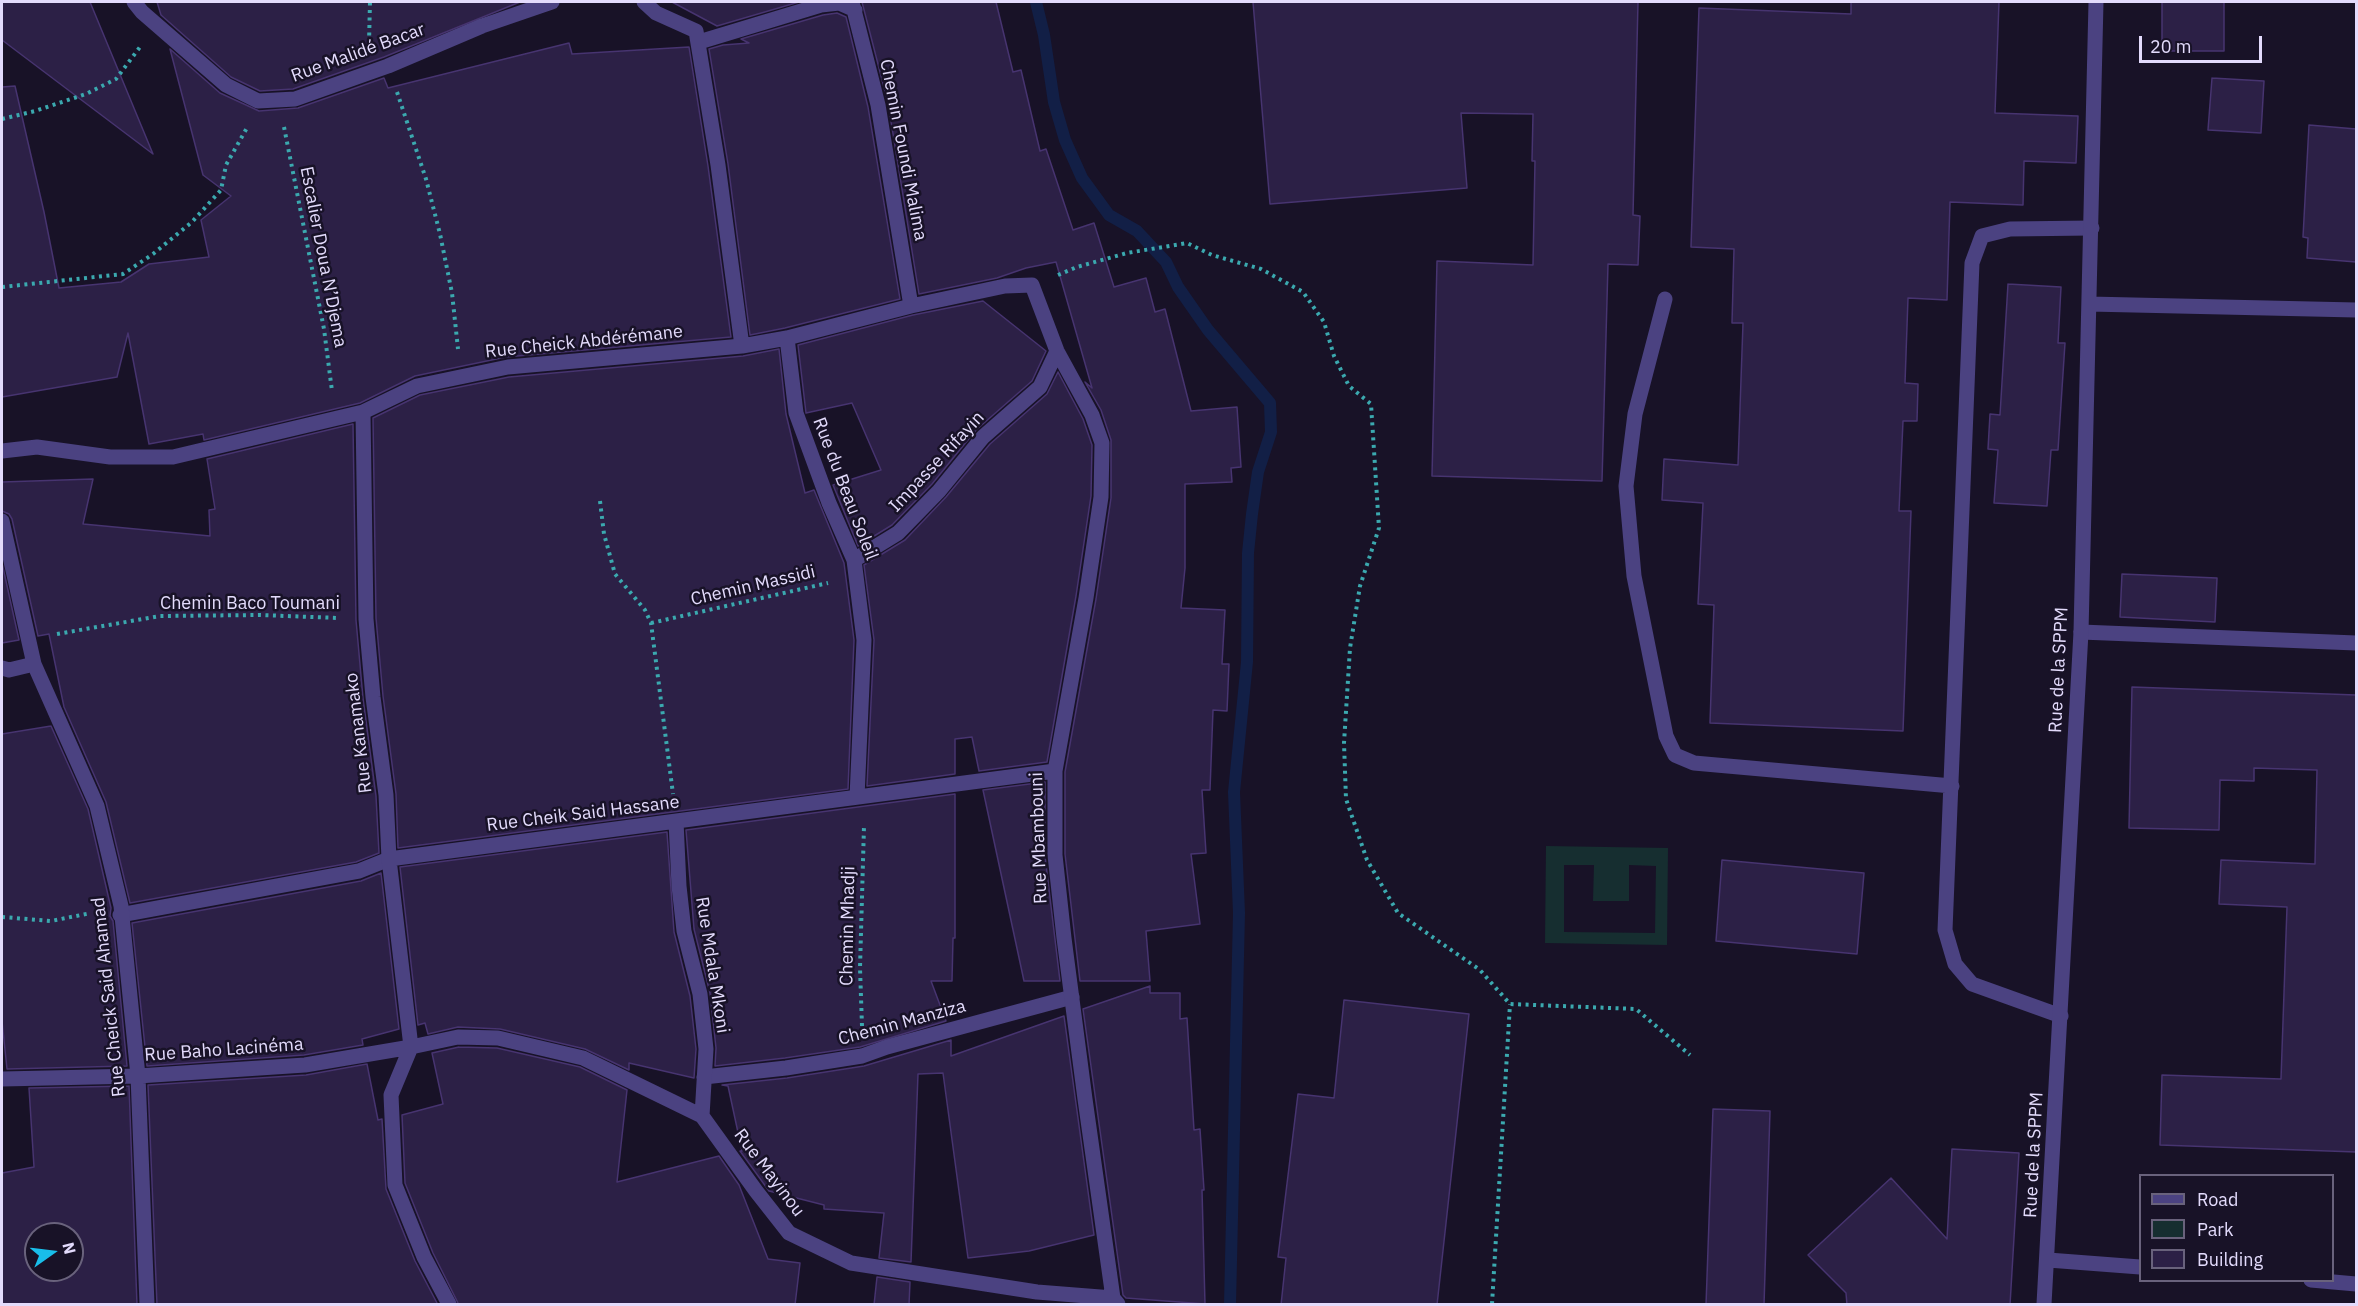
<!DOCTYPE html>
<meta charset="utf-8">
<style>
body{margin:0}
#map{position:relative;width:2358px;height:1306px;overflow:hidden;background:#181227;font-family:"IBM Plex Sans",sans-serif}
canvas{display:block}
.frame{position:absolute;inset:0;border:3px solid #e3dbfc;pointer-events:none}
.legend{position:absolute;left:2139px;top:1174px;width:195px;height:108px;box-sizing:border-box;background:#181227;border:2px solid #69627c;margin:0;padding:8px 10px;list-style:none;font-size:18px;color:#e3dbfc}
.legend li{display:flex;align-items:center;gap:12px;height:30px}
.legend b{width:30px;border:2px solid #69627c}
.north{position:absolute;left:24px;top:1222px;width:60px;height:60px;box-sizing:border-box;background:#181227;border:2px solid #69627c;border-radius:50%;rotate:76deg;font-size:16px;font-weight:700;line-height:24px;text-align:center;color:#e3dbfc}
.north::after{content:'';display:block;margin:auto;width:21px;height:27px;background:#19beea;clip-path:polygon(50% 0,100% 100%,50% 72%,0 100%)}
.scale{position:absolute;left:2139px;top:36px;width:123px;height:27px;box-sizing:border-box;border:3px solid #e3dbfc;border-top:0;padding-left:8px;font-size:18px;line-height:21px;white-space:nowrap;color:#e3dbfc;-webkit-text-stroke:4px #181227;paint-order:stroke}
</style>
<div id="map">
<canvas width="2358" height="1306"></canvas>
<div class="frame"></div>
<ul class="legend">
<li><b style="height:8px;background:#4b4281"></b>Road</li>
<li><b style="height:16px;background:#162e30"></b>Park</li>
<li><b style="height:16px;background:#2c2046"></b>Building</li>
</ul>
<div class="north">N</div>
<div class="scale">20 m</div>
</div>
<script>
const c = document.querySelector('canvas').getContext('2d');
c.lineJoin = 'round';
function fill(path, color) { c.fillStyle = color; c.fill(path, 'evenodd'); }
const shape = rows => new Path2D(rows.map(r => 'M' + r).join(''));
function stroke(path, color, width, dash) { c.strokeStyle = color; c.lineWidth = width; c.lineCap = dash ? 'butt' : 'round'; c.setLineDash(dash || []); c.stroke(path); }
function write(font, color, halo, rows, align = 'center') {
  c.font = font + ' "IBM Plex Sans",sans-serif'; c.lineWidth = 5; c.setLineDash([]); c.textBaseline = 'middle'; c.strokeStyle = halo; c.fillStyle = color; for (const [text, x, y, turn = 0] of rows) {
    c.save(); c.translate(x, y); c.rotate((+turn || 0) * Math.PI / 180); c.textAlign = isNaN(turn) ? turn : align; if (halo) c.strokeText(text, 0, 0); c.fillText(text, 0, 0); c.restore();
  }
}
const green = shape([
 [1546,846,1668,848,1667,945,1545,943],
 [1564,865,1594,865,1593,901,1629,901,1629,865,1656,866,1655,933,1564,932]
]);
const stream = shape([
 [1036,2,1044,35,1054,102,1065,140,1082,178,1109,215,1137,231,1166,262,1178,287,1208,330,1270,403,1271,432,1258,472,1252,514,1248,553,1247,662,1234,792,1239,913,1230,1304]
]);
const building = shape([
 [2,2,90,2,153,154,2,40,2,2],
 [157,2,520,2,384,57,293,89,260,91,231,77,161,15,157,2],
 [672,2,799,2,717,26,672,2],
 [862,2,996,2,1013,72,1021,70,1040,151,1046,149,1073,230,1094,223,1114,287,1146,278,1155,312,1165,309,1191,411,1237,407,1241,467,1231,468,1232,482,1185,484,1185,568,1181,608,1225,610,1222,664,1229,664,1227,711,1213,710,1210,790,1202,790,1206,853,1191,854,1200,924,1146,931,1150,981,1080,981,1065,854,1065,772,1096,599,1111,498,1111,440,1101,410,1085,382,1092,388,1056,262,1026,268,997,278,919,294,888,103,862,2],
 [1253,2,1638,2,1633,215,1640,216,1638,265,1608,264,1602,481,1432,476,1437,261,1533,265,1535,161,1532,161,1533,114,1461,113,1467,188,1270,204,1253,2],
 [1851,2,1999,2,1995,113,2078,116,2076,163,2024,161,2023,205,1950,202,1947,300,1908,298,1905,383,1918,384,1917,421,1903,421,1899,511,1911,511,1903,731,1710,723,1714,605,1698,604,1703,503,1662,500,1664,459,1738,465,1743,323,1732,323,1734,249,1691,247,1699,8,1851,14,1851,2],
 [2162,2,2224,2,2224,51,2162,51,2162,2],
 [837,13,846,17,868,107,900,299,785,328,750,335,728,164,709,49,723,45,749,43,741,39,823,15,837,13],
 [569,43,572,54,689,47,708,166,731,337,506,357,415,376,360,403,204,440,203,434,149,444,128,333,117,377,2,397,2,87,15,86,44,212,59,288,121,282,149,264,209,257,201,220,231,196,203,175,170,49,220,93,259,111,298,108,384,78,388,88,569,43],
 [2212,78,2264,81,2261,133,2208,130,2212,78],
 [2309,125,2356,129,2356,262,2307,258,2308,238,2303,237,2309,125],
 [2008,284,2061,287,2058,343,2065,343,2058,450,2051,450,2047,506,1994,503,1998,450,1988,449,1990,414,2000,415,2008,284],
 [983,301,1046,351,1032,381,976,430,932,484,892,525,858,546,833,485,881,470,852,403,806,413,798,345,913,315,983,301],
 [779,349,786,414,805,493,814,490,844,563,854,640,848,789,398,848,396,794,383,696,376,618,373,418,420,395,509,377,743,356,779,349],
 [1058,372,1083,419,1092,445,1091,496,1076,596,1047,762,979,771,972,737,955,739,955,774,867,786,874,640,864,565,905,540,946,497,990,444,1047,394,1058,372],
 [353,424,356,620,363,698,376,796,379,853,356,862,130,903,106,802,64,707,49,634,38,636,12,519,9,514,2,511,2,482,93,479,83,524,210,536,209,510,215,509,207,459,353,424],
 [2,563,19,640,2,643,2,563],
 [2122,574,2217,578,2215,622,2120,617,2122,574],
 [2132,687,2356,695,2356,1152,2160,1145,2162,1075,2281,1079,2287,907,2219,904,2221,860,2315,864,2317,770,2254,768,2254,781,2220,780,2219,830,2129,828,2132,687],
 [51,726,88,809,111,908,110,916,113,921,127,1066,7,1069,2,1021,2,734,51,726],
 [1045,782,1045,856,1060,981,1024,981,983,790,1045,782],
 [955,794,955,938,953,938,952,981,931,981,946,1021,860,1047,785,1058,715,1066,716,1048,710,993,694,929,686,830,955,794],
 [667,832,674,932,690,996,696,1049,694,1078,629,1063,629,1070,585,1049,500,1029,458,1027,428,1034,425,1023,418,1025,400,867,667,832],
 [1722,860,1864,873,1857,954,1716,941,1722,860],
 [381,873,399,1029,362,1039,363,1045,304,1055,147,1066,132,923,361,881,381,873],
 [1150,986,1150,993,1180,993,1180,1019,1187,1018,1194,1130,1200,1129,1204,1190,1202,1190,1205,1304,1126,1298,1123,1295,1083,1009,1150,986],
 [1344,1000,1469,1014,1437,1305,1281,1305,1286,1258,1278,1257,1298,1094,1334,1098,1344,1000],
 [1064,1016,1094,1235,1029,1251,968,1258,943,1073,918,1074,911,1262,879,1258,884,1213,824,1209,824,1205,769,1191,740,1151,742,1151,728,1086,722,1085,787,1078,864,1066,951,1040,951,1056,1064,1016],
 [459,1047,497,1048,580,1067,627,1090,617,1182,719,1156,739,1185,768,1259,800,1263,795,1305,459,1305,433,1253,405,1183,402,1115,443,1104,432,1053,459,1047],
 [367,1064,378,1120,382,1119,386,1189,415,1261,438,1305,157,1305,148,1085,306,1075,367,1064],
 [129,1086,137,1305,2,1305,2,1173,34,1167,29,1088,129,1086],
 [36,1234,72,1234,72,1270,36,1270,36,1234],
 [1713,1109,1770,1111,1764,1305,1706,1305,1713,1109],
 [1952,1149,2019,1153,2010,1305,1847,1305,1846,1293,1808,1255,1891,1178,1947,1239,1952,1149],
 [877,1277,910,1282,909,1305,874,1305,877,1277]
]);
const path = shape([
 [369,43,370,2],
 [397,92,426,179,440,234,452,293,458,349],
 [2,119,35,111,86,94,116,79,140,47],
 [284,127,324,329,332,391],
 [1058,275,1077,267,1127,253,1187,243,1212,255,1261,269,1303,292,1324,322,1334,356,1349,386,1371,404,1379,528,1360,586,1350,648,1344,743,1346,799,1367,860,1398,913,1480,970,1510,1004,1636,1009,1690,1055],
 [2,287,123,274,153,254,192,222,221,190,226,165,248,126],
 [600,501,604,534,615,574,645,610,651,623,673,794],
 [651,623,828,583],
 [57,634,160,616,260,615,339,618],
 [2,917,51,921,91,913],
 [862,1026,860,968,864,826],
 [1492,1304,1510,1004]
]);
const lane = shape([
 [1665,299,1635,414,1626,486,1634,576,1666,736,1675,755,1694,763,1952,786],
 [2081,632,2356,643],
 [120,915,359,871,389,859],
 [2061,1016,1972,984,1955,964,1945,930,1972,263,1982,236,2010,229,2092,228],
 [704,1077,786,1068,862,1056,887,1047,1072,997]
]);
const street = shape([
 [134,2,142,12,226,85,258,101,295,99,388,66,482,26,552,2],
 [644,2,656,13,696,31,718,165,742,346],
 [852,2,878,105,911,306],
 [699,42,821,5,839,3,855,10],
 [2089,304,2356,310],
 [787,338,796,413,829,503,854,560,864,640,857,797],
 [363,412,366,619,373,697,386,795,389,859,411,1047,391,1095,395,1185,424,1257,449,1304],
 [2,451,37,447,110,457,173,457,363,412,417,386,508,367,742,346,787,338,911,306,1005,286,1032,285,1057,351,1092,415,1102,443,1101,497,1086,598,1055,771,1055,855,1064,938,1085,1099,1113,1298,1118,1304],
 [2,521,34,664,97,806,121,906,138,1076,147,1304],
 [854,560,898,533,939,491,983,437,1040,387,1057,351],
 [2,668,9,670,34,664],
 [676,821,679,886,684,931,700,994,706,1049,702,1116],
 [389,859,1055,771],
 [2,1079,138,1076,305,1065,411,1047,458,1037,498,1038,583,1058,702,1116,756,1191,789,1233,851,1263,1037,1292,1113,1298],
 [2048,1260,2140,1267],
 [2311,1280,2356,1284],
 [2044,1304,2081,632,2096,2]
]);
const streetNames = [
 ["Rue Malidé Bacar",358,53,-20],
 ["Chemin Foundi Malima",903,150,79],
 ["Escalier Doua N’Djema",323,257,79],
 ["Rue Cheick Abdérémane",584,342,-6],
 ["Impasse Rifayin",937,462,-47],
 ["Rue du Beau Soleil",845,489,69],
 ["Chemin Massidi",753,586,-13],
 ["Chemin Baco Toumani",250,604],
 ["Rue de la SPPM",2059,670,-87],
 ["Rue Kanamako",359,733,-97],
 ["Rue Cheik Said Hassane",583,814,-7],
 ["Rue Mbambouni",1039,838,-92],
 ["Chemin Mhadji",848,926,-89],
 ["Rue Mdala Mkoni",712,965,81],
 ["Rue Cheick Said Ahamad",109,997,-96],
 ["Chemin Manziza",902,1023,-15],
 ["Rue Baho Lacinéma",224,1050,-4],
 ["Rue de la SPPM",2034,1155,-87],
 ["Rue Mayinou",769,1173,53]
];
fill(green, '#162e30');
stroke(stream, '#121f46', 12);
fill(building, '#2c2046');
stroke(building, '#473470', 1.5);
stroke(path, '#3ba9af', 4, [3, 4.5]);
stroke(lane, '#4b4281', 15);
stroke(street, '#4b4281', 15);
write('18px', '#e3dbfc', '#181227', streetNames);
</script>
